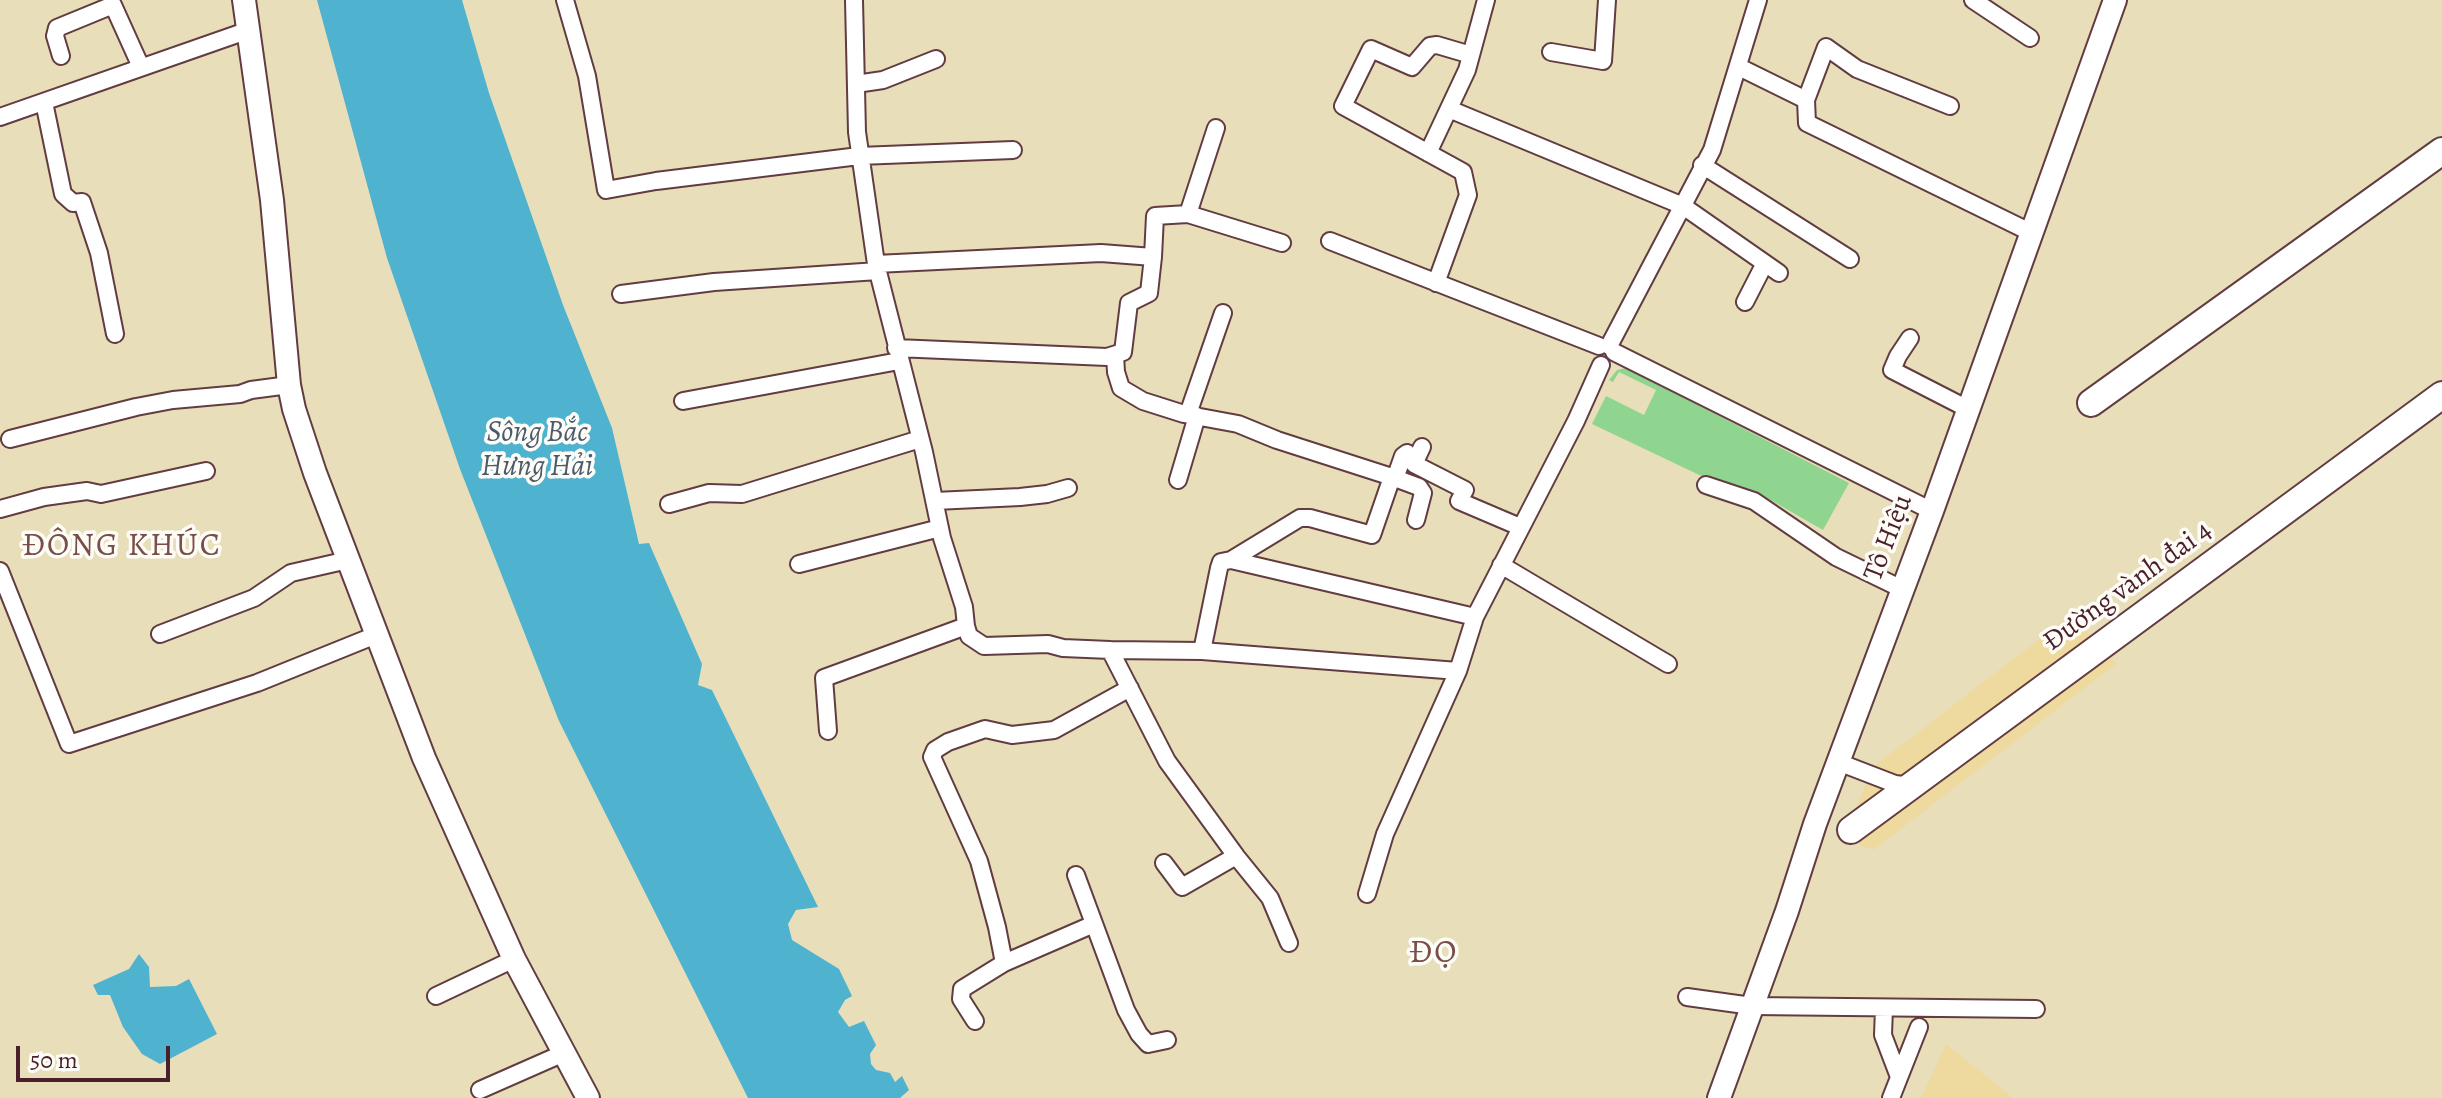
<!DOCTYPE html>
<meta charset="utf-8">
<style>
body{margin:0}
#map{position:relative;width:2442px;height:1098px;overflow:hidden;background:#e8deba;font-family:Alegreya,serif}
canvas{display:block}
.scale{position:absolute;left:16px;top:1046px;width:154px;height:36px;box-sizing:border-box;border:4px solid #4a1f2b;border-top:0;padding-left:10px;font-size:24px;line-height:28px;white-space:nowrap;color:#4a1f2b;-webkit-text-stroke:6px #fdfcf7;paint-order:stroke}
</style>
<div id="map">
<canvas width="2442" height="1098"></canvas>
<div class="scale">50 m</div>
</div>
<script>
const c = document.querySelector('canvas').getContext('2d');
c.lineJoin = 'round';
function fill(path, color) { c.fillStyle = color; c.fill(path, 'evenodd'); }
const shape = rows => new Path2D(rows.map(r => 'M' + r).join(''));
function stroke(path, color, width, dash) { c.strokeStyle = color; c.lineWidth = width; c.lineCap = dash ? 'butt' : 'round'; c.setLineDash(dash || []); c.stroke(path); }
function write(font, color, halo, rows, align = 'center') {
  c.font = font + ' Alegreya,serif'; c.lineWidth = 7; c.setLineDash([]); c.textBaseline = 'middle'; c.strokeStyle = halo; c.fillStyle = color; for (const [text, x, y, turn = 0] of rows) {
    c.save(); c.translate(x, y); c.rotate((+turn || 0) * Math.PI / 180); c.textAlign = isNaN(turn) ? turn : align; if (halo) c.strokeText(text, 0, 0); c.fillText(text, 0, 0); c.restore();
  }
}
const green = shape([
 [1626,368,1849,483,1823,530,1753,490,1734,490,1712,481,1592,424,1606,396,1644,415,1656,390,1619,372,1613,382,1609,380,1617,370]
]);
const sand = shape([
 [2072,614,2116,664,1873,850,1855,843,1849,824,1873,767],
 [1946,1044,2013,1098,1921,1098]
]);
const water = shape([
 [317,0,462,0,489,93,563,305,612,428,639,544,649,543,702,664,698,685,712,690,818,907,796,910,788,924,792,940,839,969,852,996,845,1000,838,1012,849,1027,864,1021,876,1045,870,1054,871,1064,876,1070,890,1073,895,1082,902,1076,909,1090,900,1098,748,1098,559,721,460,469,387,258],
 [139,954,149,967,150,987,176,986,189,979,217,1034,160,1064,142,1054,123,1027,110,995,98,995,93,985,129,969]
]);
const street = shape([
 [565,0,587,76,606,190,656,181,859,156,1013,150],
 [854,0,857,132,876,264,924,452,942,538,964,607,966,626,969,636,984,646,1048,644,1063,648,1110,650,1167,761,1236,856,1270,898,1289,943],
 [1973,0,2030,38],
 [1551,52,1603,61,1607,0],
 [61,56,55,36,57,28,113,5,141,67],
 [1739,67,1806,100,1807,123,2030,232],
 [856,84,883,80,936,59],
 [1806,100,1826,47,1857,69,1950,106],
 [44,102,63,194,73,203,82,202,99,253,115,334],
 [1449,109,1683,206,1779,273],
 [0,117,249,30],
 [1428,153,1467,70,1486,0],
 [1702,165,1850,259],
 [1188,214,1216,128],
 [1330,241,1599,346],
 [1153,257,1155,216,1188,214,1282,243],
 [876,264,1101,253,1153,257,1149,293,1129,303,1123,352,1107,357,896,348],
 [1436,283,1468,195,1463,172,1343,106,1371,49,1412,67,1430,46,1437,45,1471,55],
 [621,294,714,282,878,271],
 [1745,302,1765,263],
 [1910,338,1898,356,1892,370,1968,409],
 [1609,346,1712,150,1758,0],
 [1614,352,1932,511],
 [1115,355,1116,372,1121,388,1143,401,1184,414,1238,424,1277,440,1392,477,1397,473,1403,456,1407,453],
 [683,401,899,361],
 [1188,414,1223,313],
 [10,439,136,407,173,400,240,394,251,390,289,385],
 [1422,447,1414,464,1465,490,1459,501,1520,527],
 [1178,480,1197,416],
 [1706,485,1754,501,1836,557,1902,589],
 [935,501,1020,497,1047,494,1068,488],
 [669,504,709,493,742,494,920,439],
 [0,509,44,497,87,491,101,494,206,471],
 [1231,560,1300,518,1310,518,1372,535,1392,477,1419,487,1423,493,1416,520],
 [799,564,940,528],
 [1501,565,1668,664],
 [0,571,69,744,257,683,376,635],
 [160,634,254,598,291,573,348,560],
 [1110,650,1202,651,1458,671],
 [1202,651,1219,568,1221,562,1231,560,1475,617],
 [828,731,824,678,966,626],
 [1838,762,1895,784,1912,786],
 [1164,863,1182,887,1236,856],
 [1076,875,1126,1010,1139,1034,1148,1044,1167,1040],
 [1367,894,1385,834,1458,671,1475,617,1576,421,1601,365],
 [1094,924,1004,963,997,927,979,861,932,757,935,750,948,742,985,729,1012,735,1054,730,1130,688],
 [436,996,514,959],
 [1687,997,1752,1006,2036,1009],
 [1884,1008,1883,1035,1899,1077],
 [975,1021,961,999,962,989,1004,963],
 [480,1090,564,1053],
 [1891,1098,1919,1027]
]);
const secondary = shape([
 [244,0,272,200,289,385,294,409,315,473,424,758,514,959,588,1098],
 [1719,1098,1787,911,1815,824,1932,511,2115,0]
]);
const primary = shape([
 [2091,403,2442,151],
 [1851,830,2442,395]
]);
const streetNames = [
 ["Tô Hiệu",1889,538,-69],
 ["Đường vành đai 4",2128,587,-36]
];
const waterNames = [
 ["Sông Bắc",537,434],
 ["Hưng Hải",537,468]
];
const quarterNames = [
 ["ĐÔNG KHÚC",122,547],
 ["ĐỌ",1434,954]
];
fill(green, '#8fd58f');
fill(sand, '#eeda9e');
fill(water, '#4fb2ce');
stroke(street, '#623c40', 20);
stroke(secondary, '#623c40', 26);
stroke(primary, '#623c40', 30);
stroke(street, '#fff', 16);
stroke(secondary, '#fff', 22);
stroke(primary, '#fff', 26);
write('28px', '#4a1f2b', '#fdfcf7', streetNames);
write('italic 30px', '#4c5a6c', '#fdfcf7', waterNames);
c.letterSpacing = '2px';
write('32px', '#794d48', '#fdfcf7', quarterNames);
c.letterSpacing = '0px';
</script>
